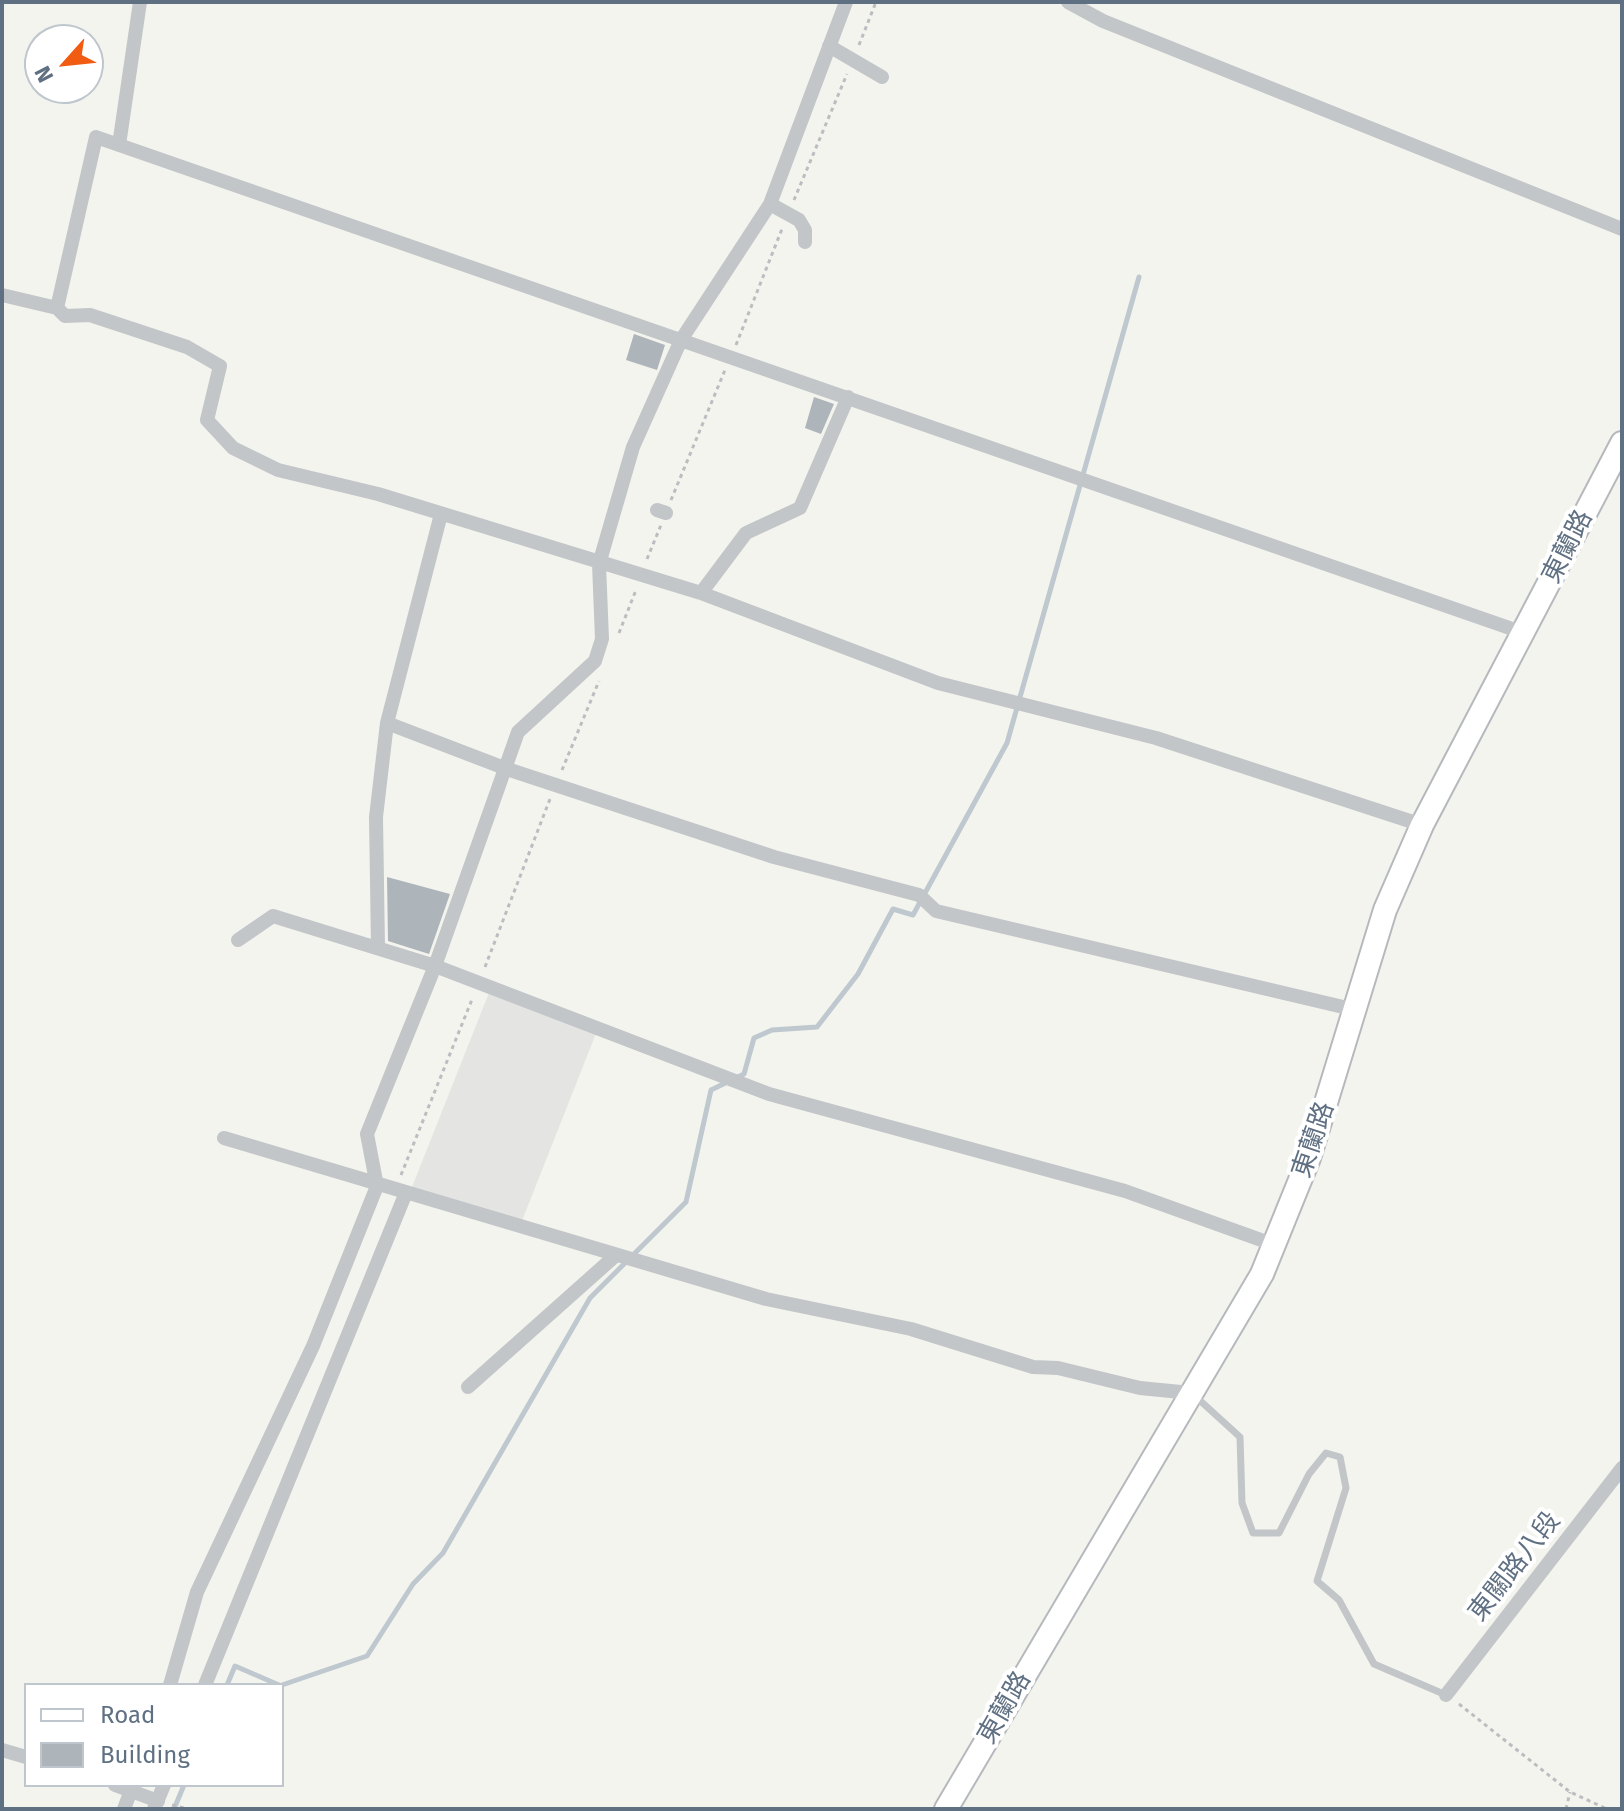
<!DOCTYPE html>
<meta charset="utf-8">
<style>
body{margin:0}
#map{position:relative;width:1624px;height:1811px;overflow:hidden;background:#f4f4ef;font-family:"Fira Sans",sans-serif}
canvas{display:block}
.frame{position:absolute;inset:0;border:4px solid #607083;pointer-events:none}
.legend{position:absolute;left:24px;top:1683px;width:260px;height:104px;box-sizing:border-box;background:#fff;border:2px solid #bfc6cd;margin:0;padding:10px 14px;list-style:none;font-size:24px;color:#607083}
.legend li{display:flex;align-items:center;gap:16px;height:40px}
.legend b{width:40px;border:2px solid #bfc6cd}
.north{position:absolute;left:24px;top:24px;width:80px;height:80px;box-sizing:border-box;background:#fff;border:2px solid #bfc6cd;border-radius:50%;rotate:243deg;font-size:22px;font-weight:700;line-height:32px;text-align:center;color:#607083}
.north::after{content:'';display:block;margin:auto;width:28px;height:36px;background:#f15b12;clip-path:polygon(50% 0,100% 100%,50% 72%,0 100%)}
</style>
<div id="map">
<canvas width="1624" height="1811"></canvas>
<div class="frame"></div>
<ul class="legend">
<li><b style="height:10px;background:#fff"></b>Road</li>
<li><b style="height:22px;background:#adb4ba"></b>Building</li>
</ul>
<div class="north">N</div>
</div>
<script>
const c = document.querySelector('canvas').getContext('2d');
c.lineJoin = 'round';
function fill(path, color) { c.fillStyle = color; c.fill(path, 'evenodd'); }
const shape = rows => new Path2D(rows.map(r => 'M' + r).join(''));
function stroke(path, color, width, dash) { c.strokeStyle = color; c.lineWidth = width; c.lineCap = dash ? 'butt' : 'round'; c.setLineDash(dash || []); c.stroke(path); }
function write(font, color, halo, rows, align = 'center') {
  c.font = font + ' "Fira Sans","Noto Sans TC",sans-serif'; c.lineWidth = 8; c.setLineDash([]); c.textBaseline = 'middle'; c.strokeStyle = halo; c.fillStyle = color; for (const [text, x, y, turn = 0] of rows) {
    c.save(); c.translate(x, y); c.rotate((+turn || 0) * Math.PI / 180); c.textAlign = isNaN(turn) ? turn : align; if (halo) c.strokeText(text, 0, 0); c.fillText(text, 0, 0); c.restore();
  }
}
const built = shape([
 [490,990,597,1031,520,1226,410,1192]
]);
const stream = shape([
 [227,1685,235,1666,279,1685],
 [282,1685,367,1656,413,1584,443,1553,590,1298,686,1202,711,1090,744,1074,754,1038,772,1030,817,1027,858,974,893,909,913,915,1007,743,1139,277],
 [174,1809,184,1785]
]);
const building = shape([
 [634,334,665,345,657,370,626,360],
 [814,397,834,404,821,434,805,428],
 [387,877,450,894,429,954,388,941]
]);
const path = shape([
 [859,45,876,2],
 [794,200,847,74],
 [736,345,782,229],
 [671,500,725,370],
 [647,559,661,525],
 [619,633,636,590],
 [562,770,599,681],
 [485,967,550,799],
 [401,1175,473,997],
 [1459,1704,1570,1792,1607,1809],
 [172,1805,188,1809],
 [1566,1809,1570,1792]
]);
const lane = shape([
 [1195,1396,1240,1437,1242,1503,1253,1533,1279,1533,1309,1474,1326,1453,1340,1457,1346,1488,1317,1581,1339,1600,1374,1664,1446,1695]
]);
const street = shape([
 [1068,2,1103,21,1622,229],
 [829,46,882,77],
 [119,145,140,2],
 [770,204,799,220,805,230,805,242],
 [2,295,57,308,65,316,90,315,187,347,220,366,207,420,233,448,278,470,378,494,701,593,938,683,1156,738,1422,825],
 [57,308,96,137,1524,633],
 [657,510,666,513],
 [701,593,746,533,800,508,848,397],
 [387,723,507,769,774,857,919,895,936,911,1356,1010],
 [238,940,273,916,435,966,769,1094,1125,1191,1275,1245],
 [378,948,376,817,387,723,441,514],
 [224,1138,766,1299,911,1329,1033,1367,1058,1368,1140,1388,1191,1393],
 [468,1387,615,1256],
 [170,1685,197,1592,313,1346,377,1186,367,1134,435,966,518,732,595,661,602,639,599,564,633,447,681,340,770,204,846,2],
 [205,1685,405,1195],
 [1446,1695,1622,1468],
 [2,1750,26,1757],
 [115,1785,158,1801],
 [124,1809,133,1785],
 [154,1809,164,1785]
]);
const primary = shape([
 [946,1809,1262,1274,1309,1158,1385,910,1422,825,1622,443]
]);
const streetNames = [
 ["東蘭路",1568,547,-63],
 ["東蘭路",1314,1140,-71],
 ["東關路八段",1515,1567,-52],
 ["東蘭路",1005,1708,-60]
];
fill(built, '#e4e5e3');
stroke(stream, '#bec8ce', 5);
fill(building, '#adb4ba');
stroke(primary, '#b5b9bd', 26);
stroke(path, '#bcbdc0', 3, [4, 4]);
stroke(lane, '#c2c6c9', 7);
stroke(street, '#c2c6c9', 14);
stroke(primary, '#fff', 22);
write('26px', '#607083', '#fff', streetNames);
</script>
